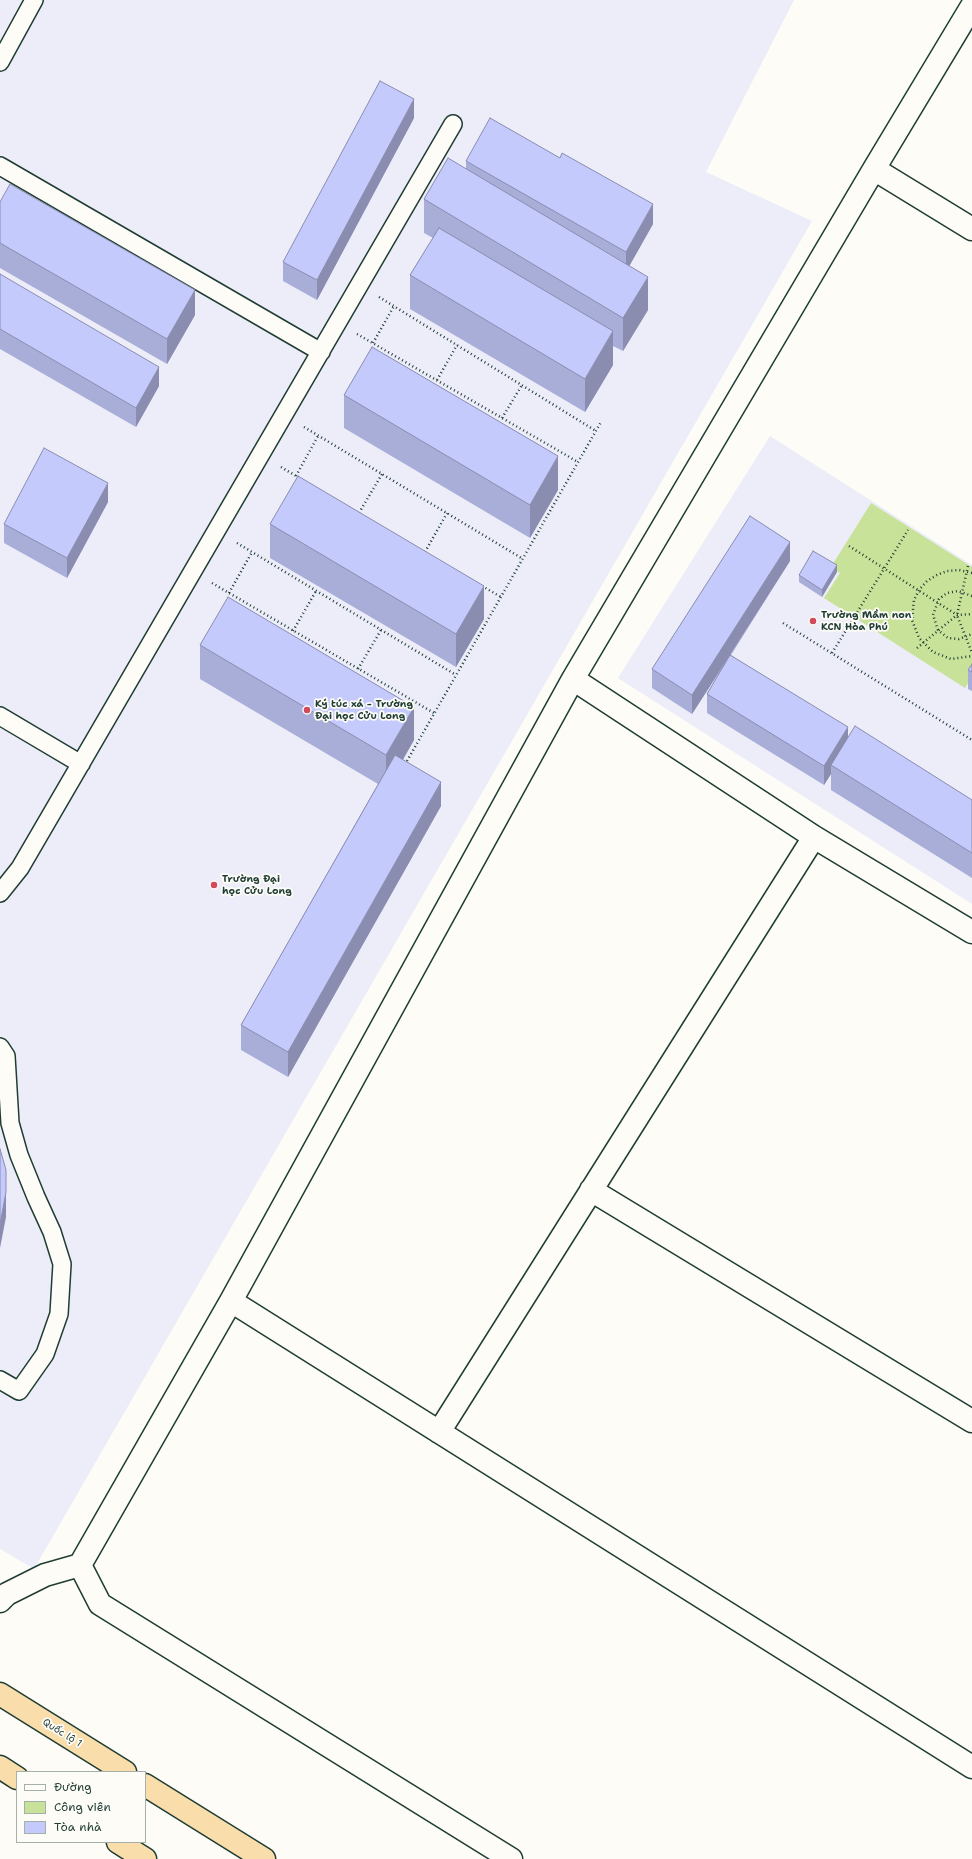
<!DOCTYPE html>
<meta charset="utf-8">
<style>
body{margin:0}
#map{position:relative;width:972px;height:1859px;overflow:hidden;background:#fdfcf7;font-family:"Shantell Sans",sans-serif}
canvas{display:block}
.legend{position:absolute;left:16px;top:1771px;width:130px;height:72px;box-sizing:border-box;background:#fdfcf7;border:1px solid #a4b0a9;margin:0;padding:5px 7px;list-style:none;font-size:12px;color:#1f3d34}
.legend li{display:flex;align-items:center;gap:8px;height:20px}
.legend b{width:20px;border:1px solid #a4b0a9}
</style>
<div id="map">
<canvas width="972" height="1859"></canvas>
<ul class="legend">
<li><b style="height:5px;background:#fdfcf7"></b>Đường</li>
<li><b style="height:11px;background:#c8e299"></b>Công viên</li>
<li><b style="height:11px;background:#c5cafc"></b>Tòa nhà</li>
</ul>
</div>
<script>
const c = document.querySelector('canvas').getContext('2d');
c.lineJoin = 'round';
function fill(path, color) { c.fillStyle = color; c.fill(path, 'evenodd'); }
const shape = rows => new Path2D(rows.map(r => 'M' + r).join(''));
function stroke(path, color, width, dash) { c.strokeStyle = color; c.lineWidth = width; c.lineCap = dash ? 'butt' : 'round'; c.setLineDash(dash || []); c.stroke(path); }
function write(font, color, halo, rows, align = 'center') {
  c.font = font + ' "Shantell Sans",sans-serif'; c.lineWidth = 3.5; c.setLineDash([]); c.textBaseline = 'middle'; c.strokeStyle = halo; c.fillStyle = color; for (const [text, x, y, turn = 0] of rows) {
    c.save(); c.translate(x, y); c.rotate((+turn || 0) * Math.PI / 180); c.textAlign = isNaN(turn) ? turn : align; if (halo) c.strokeText(text, 0, 0); c.fillText(text, 0, 0); c.restore();
  }
}
const built = shape([
 [0,0,794,0,706,172,812,221,34,1569,0,1549],
 [770,436,972,565,972,904,618,678]
]);
const green = shape([
 [871,503,972,567,972,676,965,688,824,598,840,573,831,567]
]);
const path = shape([
 [379,297,596,431],
 [357,334,578,462],
 [373,343,394,306],
 [437,380,457,345],
 [502,418,522,385],
 [304,427,523,559],
 [281,467,301,479],
 [296,476,318,436],
 [359,513,382,474],
 [237,543,456,675],
 [849,546,957,615,972,614],
 [425,552,447,513],
 [968,566,957,615,972,653],
 [972,573,959,570,947,571,937,575,927,581,919,590,914,600,912,620,919,638,933,652,951,659,972,656],
 [212,583,434,713],
 [482,586,501,597],
 [229,593,252,552],
 [972,596,958,591,947,593,939,599,933,615,938,630,948,638,959,639,972,634],
 [783,623,972,740],
 [293,631,316,591],
 [917,648,957,615],
 [832,653,908,530],
 [358,669,381,630],
 [407,761,601,422]
]);
const lane = shape([
 [0,62,34,0],
 [0,166,321,352],
 [0,716,81,764],
 [0,893,20,868,453,124],
 [0,1047,6,1056,10,1123,19,1155,36,1197,52,1232,62,1264,59,1314,45,1354,19,1391,0,1380]
]);
const street = shape([
 [874,169,972,229],
 [573,679,814,837,972,932],
 [591,1190,972,1421],
 [231,1301,972,1767],
 [439,1432,814,837],
 [0,1601,7,1594,45,1575,80,1565],
 [511,1859,100,1604,80,1565,231,1301,573,679,874,169,972,6]
]);
const highway = shape([
 [0,1694,125,1772],
 [0,1767,17,1778],
 [145,1785,264,1859],
 [118,1842,145,1859]
]);
const wall = shape([
 [414,118,317,300,283,281,283,262],
 [466,161,653,224,629,266,648,310,623,351,613,346,613,365,585,412,410,309,410,275,433,238,424,233,424,199,466,168],
 [0,202,195,315,167,364,0,268],
 [0,274,159,386,136,427,0,349],
 [344,395,558,490,530,538,344,428],
 [108,502,67,578,4,543,4,524],
 [270,524,484,619,456,667,270,558],
 [790,561,731,655,848,737,972,800,972,878,831,790,831,774,824,785,707,713,707,694,730,656,692,714,652,688,652,669],
 [837,572,822,597,799,582,799,575],
 [200,645,414,740,403,760,441,806,288,1077,241,1050,241,1025,378,784,200,679],
 [972,664,972,691,968,689,968,670]
]);
const shadedWall = shape([
 [414,99,414,118,317,300,317,280],
 [653,204,653,224,626,272,626,252],
 [648,277,648,310,623,351,623,318],
 [195,290,195,315,167,364,167,339],
 [613,331,613,365,585,412,585,379],
 [159,367,159,386,136,427,136,408],
 [558,456,558,490,530,538,530,505],
 [108,483,108,502,67,578,67,558],
 [790,542,790,561,692,714,692,695],
 [837,565,837,572,822,597,822,590],
 [484,586,484,619,456,667,456,634],
 [414,707,414,740,386,788,386,755],
 [848,727,848,746,831,765,831,774,824,785,824,766],
 [441,782,441,806,288,1077,288,1052],
 [6,1192,6,1217,0,1248,0,1224]
]);
const building = shape([
 [380,81,414,99,317,280,283,262,380,81],
 [490,118,560,158,562,153,653,204,626,252,466,161,490,118],
 [448,158,648,277,623,318,424,199,448,158],
 [10,184,195,290,167,339,0,243,0,202,10,184],
 [439,228,613,331,585,379,410,275,439,228],
 [0,274,159,367,136,408,0,329,0,274],
 [372,347,558,456,530,505,344,395,372,347],
 [44,448,108,483,67,558,4,524,44,448],
 [298,476,484,586,456,634,270,524,298,476],
 [750,516,790,542,692,695,652,669,750,516],
 [813,551,837,565,822,590,799,575,813,551],
 [228,597,414,707,386,755,200,645,228,597],
 [730,655,848,727,824,766,707,694,730,655],
 [972,664,972,672,968,670,972,664],
 [855,726,972,800,972,853,831,765,855,726],
 [395,755,441,782,288,1052,241,1025,395,755],
 [0,1149,6,1170,6,1192,0,1224,0,1149]
]);
const markers = [
 [813,621,4,"#d1495b"],
 [307,710,4,"#d1495b"],
 [214,885,4,"#d1495b"]
];
const poiNames = [
 ["Trường Mầm non",821,615],
 ["KCN Hòa Phú",821,627],
 ["Ký túc xá - Trường",315,704],
 ["Đại học Cửu Long",315,716],
 ["Trường Đại",222,879],
 ["học Cửu Long",222,891]
];
const streetNames = [
 ["Quốc lộ 1",62,1733,32]
];
fill(built, '#ecedf8');
fill(green, '#c8e299');
stroke(lane, '#1f3d34', 20);
stroke(street, '#1f3d34', 25);
stroke(highway, '#1f3d34', 25);
stroke(path, '#1f3d34', 2.5, [1, 3]);
stroke(lane, '#fdfcf7', 17);
stroke(street, '#fdfcf7', 22);
stroke(highway, '#f9deab', 22);
fill(wall, '#a9aed9');
fill(shadedWall, '#8a8db0');
fill(building, '#c5cafc');
stroke(building, '#8a8db0', 1);
for (const [x, y, r, color] of markers) { const dot = new Path2D(); dot.arc(x, y, r, 0, 2 * Math.PI); c.fillStyle = color; c.fill(dot); stroke(dot, '#fdfcf7', 1.5); }
write('bold 10px', '#1f3d34', '#fdfcf7', poiNames, 'left');
write('10px', '#1f3d34', '#fdfcf7', streetNames);
</script>
